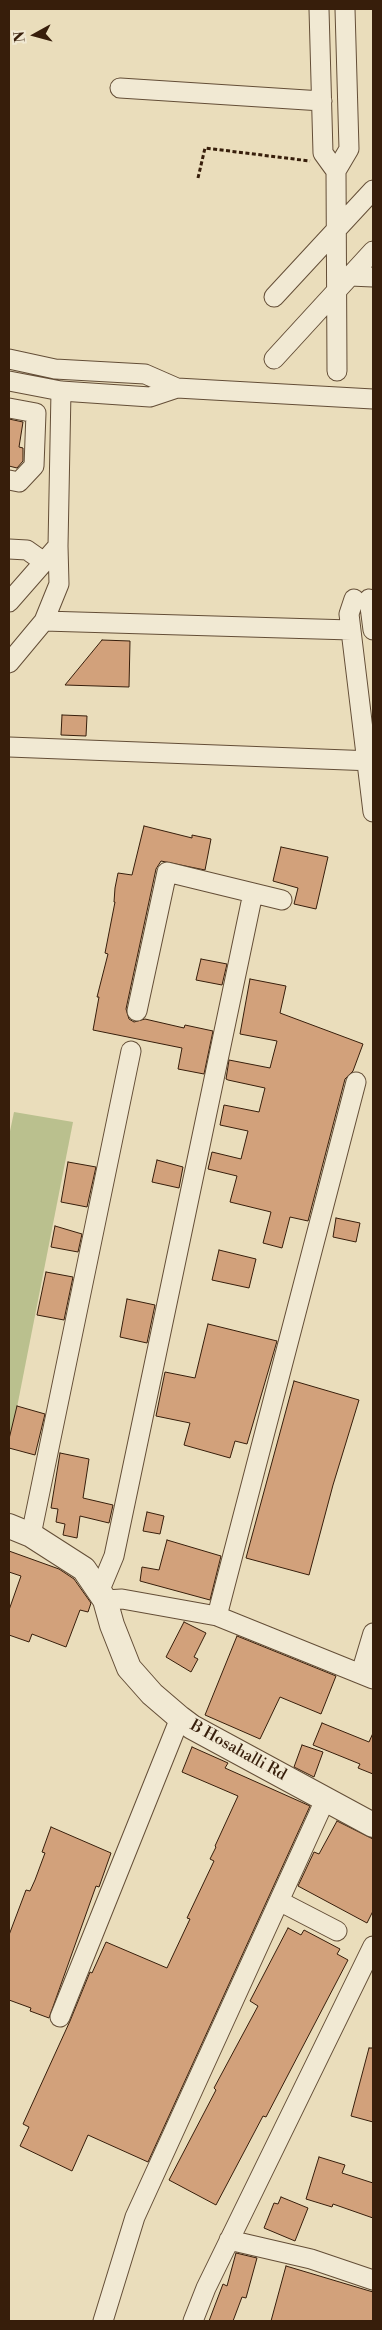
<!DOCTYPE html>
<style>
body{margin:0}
#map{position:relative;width:382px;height:2330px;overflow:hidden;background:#eaddbb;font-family:"Libre Bodoni",serif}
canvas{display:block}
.frame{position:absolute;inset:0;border:10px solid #371e0b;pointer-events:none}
.north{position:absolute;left:10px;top:10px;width:50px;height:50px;-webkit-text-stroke:4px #f1e9d3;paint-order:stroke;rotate:263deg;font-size:14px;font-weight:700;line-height:20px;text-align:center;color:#371e0b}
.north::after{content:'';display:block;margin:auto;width:18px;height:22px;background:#371e0b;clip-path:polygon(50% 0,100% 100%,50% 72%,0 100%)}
</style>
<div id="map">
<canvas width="382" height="2330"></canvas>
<div class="frame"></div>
<div class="north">N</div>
</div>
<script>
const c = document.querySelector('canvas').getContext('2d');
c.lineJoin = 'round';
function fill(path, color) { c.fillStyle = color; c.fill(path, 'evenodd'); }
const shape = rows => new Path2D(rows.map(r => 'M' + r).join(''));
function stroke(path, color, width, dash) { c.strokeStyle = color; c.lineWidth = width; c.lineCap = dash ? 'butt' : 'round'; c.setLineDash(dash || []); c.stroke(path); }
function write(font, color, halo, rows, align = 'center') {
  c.font = font + ' "Libre Bodoni",serif'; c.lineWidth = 4; c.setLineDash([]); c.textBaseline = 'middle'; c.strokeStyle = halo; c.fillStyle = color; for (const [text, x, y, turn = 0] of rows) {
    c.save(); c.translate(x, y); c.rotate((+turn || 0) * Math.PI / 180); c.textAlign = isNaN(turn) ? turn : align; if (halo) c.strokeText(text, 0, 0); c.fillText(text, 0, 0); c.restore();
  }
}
const green = shape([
 [14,1112,73,1122,9,1448,9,1136]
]);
const building = shape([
 [9,419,23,422,19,447,23,448,23,461,17,468,9,466,9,419],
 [102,640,130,641,129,687,65,685,102,640],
 [62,715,87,716,86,736,61,735,62,715],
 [144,826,192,838,192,835,211,839,205,870,161,861,156,869,126,1009,129,1019,134,1022,145,1019,184,1028,185,1025,213,1031,204,1074,178,1069,182,1048,93,1030,99,997,97,997,108,954,105,953,115,902,114,902,115,888,118,873,132,875,144,826],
 [281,847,328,857,316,909,294,904,298,888,273,881,281,847],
 [201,959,227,964,222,985,196,980,201,959],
 [250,979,286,986,280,1013,363,1044,353,1071,345,1079,308,1221,290,1217,282,1248,263,1243,271,1212,230,1202,237,1176,208,1169,212,1152,241,1159,248,1131,220,1125,224,1105,259,1112,265,1088,228,1080,226,1079,229,1060,270,1068,277,1041,240,1034,250,979],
 [157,1160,183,1167,179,1188,152,1182,157,1160],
 [68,1162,96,1167,87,1207,61,1202,68,1162],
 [336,1218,360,1223,356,1242,333,1237,336,1218],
 [55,1226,82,1234,78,1252,51,1247,55,1226],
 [219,1250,256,1259,249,1288,212,1280,219,1250],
 [46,1272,73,1277,64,1320,37,1315,46,1272],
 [127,1299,155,1305,147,1343,120,1337,127,1299],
 [208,1324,277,1341,247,1444,235,1441,230,1458,184,1445,190,1423,156,1416,165,1372,195,1378,208,1324],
 [294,1381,359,1400,333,1485,309,1575,246,1558,294,1381],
 [17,1406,45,1414,35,1455,9,1448,9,1439,17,1406],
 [60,1453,89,1459,83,1498,113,1505,109,1523,80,1516,77,1538,63,1535,65,1524,56,1522,58,1509,51,1508,60,1453],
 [147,1512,164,1516,160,1534,143,1531,147,1512],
 [167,1540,221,1556,210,1600,140,1581,142,1567,159,1570,167,1540],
 [9,1551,59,1569,74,1579,91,1603,88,1612,80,1610,66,1647,32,1634,29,1642,9,1635,9,1610,21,1576,9,1572,9,1551],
 [184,1622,206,1633,194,1657,198,1659,191,1672,166,1657,184,1622],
 [237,1636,336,1676,321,1714,280,1697,260,1739,205,1715,237,1636],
 [322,1723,369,1742,373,1733,373,1774,358,1768,360,1764,313,1745,322,1723],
 [302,1745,323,1752,314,1777,294,1767,302,1745],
 [192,1747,228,1763,225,1768,310,1806,148,2162,88,2135,72,2171,20,2146,29,2127,23,2124,70,2021,90,1972,92,1973,106,1942,167,1968,190,1919,187,1918,214,1861,210,1859,216,1847,215,1846,238,1796,182,1772,192,1747],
 [337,1821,373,1839,373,1911,367,1923,298,1886,314,1852,319,1854,337,1821],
 [51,1827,111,1853,99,1887,96,1886,49,2018,30,2011,31,2008,9,2000,9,1935,26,1890,30,1891,35,1880,45,1853,42,1852,51,1827],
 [288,1928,301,1935,304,1930,340,1949,337,1954,348,1960,266,2117,263,2116,216,2205,169,2180,216,2090,214,2088,258,2006,250,2001,288,1928],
 [369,2048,373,2048,373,2122,351,2116,369,2048],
 [319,2157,345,2165,342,2173,373,2183,373,2218,333,2204,332,2207,306,2199,319,2157],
 [281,2197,308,2208,295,2241,264,2228,274,2203,278,2204,281,2197],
 [236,2253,257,2258,246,2298,242,2297,233,2321,209,2321,223,2284,227,2286,236,2253],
 [286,2266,373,2292,373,2321,271,2321,286,2266]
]);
const path = shape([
 [198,178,205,148,310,161]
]);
const minor = shape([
 [319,9,323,153,336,171],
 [120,88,322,101],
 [350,276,373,277],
 [274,297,373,190],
 [9,359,55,369,145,374,177,388,373,399],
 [274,359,373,251],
 [337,371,336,171,349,149,345,9],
 [9,381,61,391,150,397,177,388],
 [9,408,36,413,34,466,19,482,9,480],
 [9,549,27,550,44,562],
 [354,599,349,614,373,812],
 [369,599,373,630],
 [9,602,58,546],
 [44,621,351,630],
 [9,663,44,621,59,584,58,546,61,391],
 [9,747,373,761],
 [137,1011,167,872,282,900],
 [31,1535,131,1051],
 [99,1592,114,1556,253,893],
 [105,1600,122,1599,217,1616,373,1679],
 [217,1616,356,1082],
 [361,1673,373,1633],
 [279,1901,337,1931],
 [60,2017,180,1718],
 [229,2240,311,2259,373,2280],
 [103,2321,135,2217,325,1800],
 [193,2321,206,2288,373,1946]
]);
const tertiary = shape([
 [9,1526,31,1535,84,1569,105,1600,112,1625,129,1668,152,1694,180,1718,192,1727,373,1825]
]);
const streetNames = [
 ["B Hosahalli Rd",238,1751,29]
];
fill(green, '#bac08e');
fill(building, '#d2a17b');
stroke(building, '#371e0b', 1);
stroke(minor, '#644e37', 21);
stroke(tertiary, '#644e37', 26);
stroke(path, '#371e0b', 3, [4, 2.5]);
stroke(minor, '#f1e9d3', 19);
stroke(tertiary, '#f1e9d3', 24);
write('16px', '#371e0b', '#f1e9d3', streetNames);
</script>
